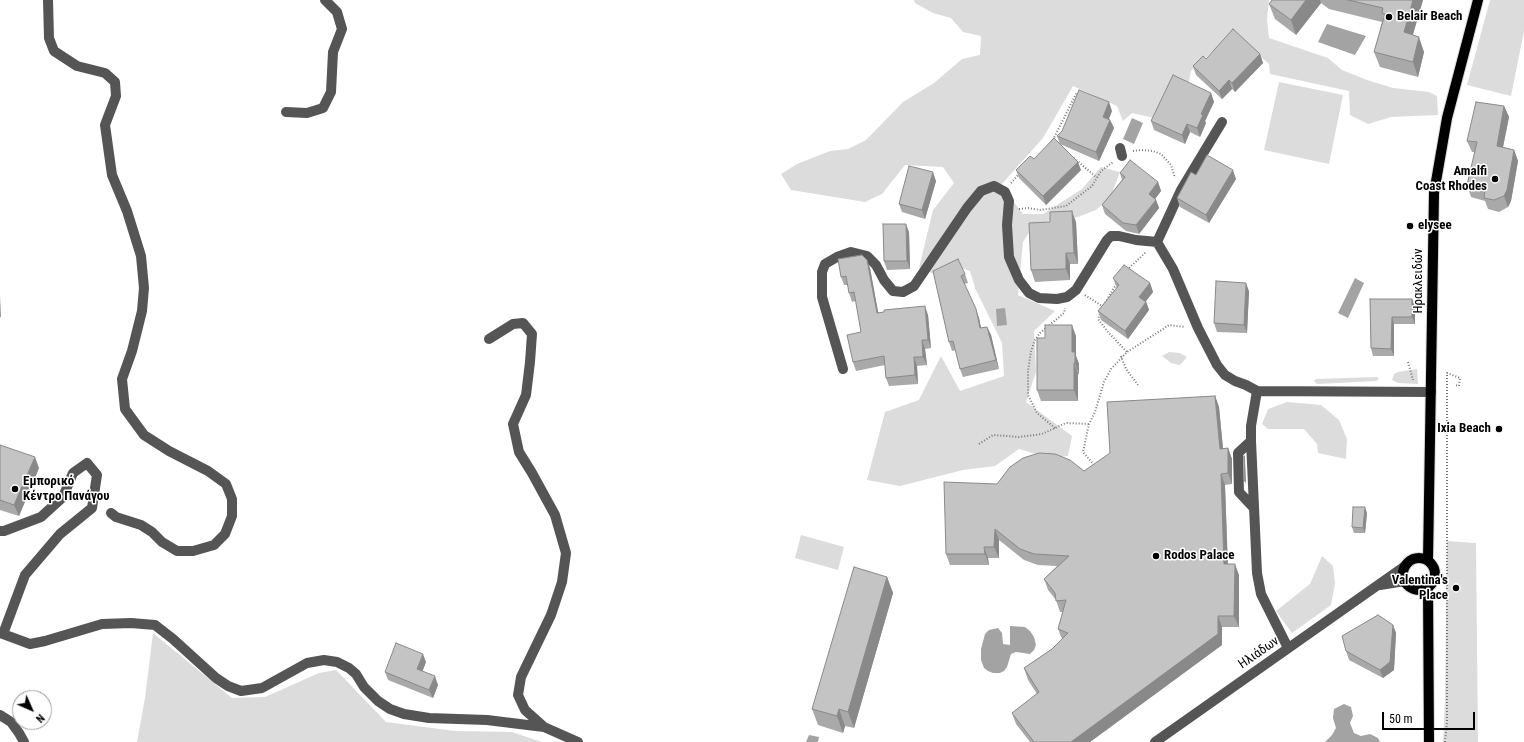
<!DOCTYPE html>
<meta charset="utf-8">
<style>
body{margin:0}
#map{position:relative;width:1524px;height:742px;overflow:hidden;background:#fff;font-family:"Roboto Condensed",sans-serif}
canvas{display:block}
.north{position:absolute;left:12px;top:690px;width:40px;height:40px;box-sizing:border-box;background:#fff;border:1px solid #999;border-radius:50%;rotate:135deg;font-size:11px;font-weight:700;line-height:16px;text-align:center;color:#000}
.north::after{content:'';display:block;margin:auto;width:14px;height:18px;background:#000;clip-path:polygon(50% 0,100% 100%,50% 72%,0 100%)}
.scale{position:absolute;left:1382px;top:712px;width:93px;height:18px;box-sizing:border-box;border:2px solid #000;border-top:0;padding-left:5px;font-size:12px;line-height:14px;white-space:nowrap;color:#000;-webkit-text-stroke:3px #fff;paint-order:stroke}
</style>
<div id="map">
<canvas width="1524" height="742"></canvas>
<div class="north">N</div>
<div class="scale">50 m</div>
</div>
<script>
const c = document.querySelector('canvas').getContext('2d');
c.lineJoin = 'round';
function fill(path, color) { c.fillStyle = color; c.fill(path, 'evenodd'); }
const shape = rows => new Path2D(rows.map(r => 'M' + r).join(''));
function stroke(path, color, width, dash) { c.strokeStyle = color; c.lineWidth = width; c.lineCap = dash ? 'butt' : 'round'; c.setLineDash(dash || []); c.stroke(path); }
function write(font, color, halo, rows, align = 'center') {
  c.font = font + ' "Roboto Condensed",sans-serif'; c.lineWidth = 3; c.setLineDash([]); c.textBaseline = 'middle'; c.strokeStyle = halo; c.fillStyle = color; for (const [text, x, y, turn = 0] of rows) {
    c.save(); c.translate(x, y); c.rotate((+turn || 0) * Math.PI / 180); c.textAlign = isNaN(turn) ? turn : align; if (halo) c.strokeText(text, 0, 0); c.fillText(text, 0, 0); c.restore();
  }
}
const green = shape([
 [914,0,1269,0,1267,20,1269,38,1328,58,1342,70,1367,80,1393,88,1429,92,1437,96,1438,115,1391,117,1368,124,1350,115,1349,91,1270,74,1269,64,1233,32,1191,71,1189,82,1171,80,1154,118,1132,113,1123,121,1117,106,1073,86,1043,138,1001,185,1023,214,1043,214,1082,189,1101,167,1120,172,1110,198,1096,210,1078,217,1051,220,1032,228,1023,242,1018,295,1055,311,1034,331,1036,372,1026,402,1072,436,1068,456,1049,458,1019,449,995,466,963,470,900,486,867,480,885,412,919,400,941,356,960,391,1004,376,1002,343,975,288,970,271,961,268,937,275,919,268,933,210,954,183,943,167,905,165,882,194,865,202,791,190,781,174,797,164,830,151,848,149,866,140,903,102,934,83,962,59,980,55,981,36,963,32,951,18,933,13,915,3],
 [1490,0,1524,0,1524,31,1511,96,1467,85],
 [1279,82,1343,95,1329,164,1264,150],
 [1169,352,1180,353,1187,357,1180,365,1171,363,1162,356],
 [1417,369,1418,384,1398,383,1392,380,1394,374,1398,372],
 [1377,377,1379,379,1376,381,1317,384,1314,381,1316,379],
 [1287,402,1321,405,1339,420,1347,439,1346,459,1318,453,1317,444,1304,429,1268,429,1262,424,1268,409],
 [801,535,844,547,838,570,795,558],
 [1447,541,1476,543,1478,742,1443,742,1445,699],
 [1322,556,1333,566,1335,584,1331,605,1292,633,1276,611,1310,584],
 [153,633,232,698,265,697,319,673,336,670,386,722,455,731,512,732,542,742,137,742,145,698]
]);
const water = shape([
 [1327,24,1366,36,1355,55,1318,42],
 [1132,118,1143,123,1134,144,1123,139],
 [1355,278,1364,283,1348,318,1338,313],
 [1005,308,1007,325,997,326,996,309],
 [1010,626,1025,627,1030,631,1034,637,1036,645,1034,650,1030,654,1016,652,1011,654,1007,667,1004,671,1000,673,993,673,988,671,984,668,981,660,981,649,985,634,989,630,998,628,1002,633,1003,644,1010,645],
 [1344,704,1351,707,1353,716,1350,723,1354,733,1361,736,1370,734,1378,738,1380,742,1325,742,1332,735,1336,728,1333,718,1334,709],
 [809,735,819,737,818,742,806,742]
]);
const path = shape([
 [1053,140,1077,92],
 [1133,151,1141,150,1153,151,1161,154,1171,165,1175,178],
 [1074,158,1096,177],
 [1011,183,1019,174],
 [1019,209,1028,208,1040,210,1066,206,1092,186,1101,171,1113,162],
 [1127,270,1146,252],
 [1085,295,1102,306],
 [1102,308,1117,283],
 [1100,314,1098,319,1108,332,1127,352],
 [1121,356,1126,369,1138,385],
 [1408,362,1413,380],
 [1055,428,1037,413,1028,395,1028,371,1031,351,1035,340,1040,333,1064,313,1065,308],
 [979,444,993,435,1019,437,1042,434,1066,423,1089,424],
 [1094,465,1083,452,1089,424,1095,412,1104,382,1111,369,1127,352,1160,331,1169,325,1185,327],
 [1445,742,1447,723,1447,373,1460,378,1459,386,1455,385]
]);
const minor = shape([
 [48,0,49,38,54,51,77,66,105,73,115,82,116,96,105,125,112,175,127,211,141,256,144,288,142,311,132,351,122,379,125,409,144,435,169,451,208,471,226,484,232,499,232,516,225,534,214,545,193,551,177,551,162,542,152,532,141,525,116,517,111,513],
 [286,112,307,113,323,108,331,92,333,52,342,29,337,12,325,0],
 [1120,148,1122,156],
 [1157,242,1181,190,1222,122],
 [489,339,513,324,523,323,532,334,530,362,526,395,513,424,519,452,532,473,555,515,566,553,562,582,551,615,521,677,518,695,525,710,544,727],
 [843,369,822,297,822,272,825,264,837,257,851,252,867,256,876,265,884,280,893,291,903,292,914,286,967,208,981,191,994,186,1005,192,1009,201,1007,225,1009,257,1019,280,1029,293,1039,298,1057,299,1067,297,1076,290,1107,240,1111,236,1119,236,1136,240,1157,242,1173,269,1198,328,1217,365,1225,375,1235,381,1246,385,1257,391,1431,392],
 [1257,391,1251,426,1251,441,1257,573,1261,594,1288,648],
 [1251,441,1238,453,1239,492,1253,507],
 [0,531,4,531,41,517,63,497,73,473,87,463,97,475,92,508,60,534,25,575,3,634],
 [1380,585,1405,581],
 [0,633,30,644,45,641,102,624,131,623,155,625,173,639,216,678,228,686,241,691,262,688,307,663,324,660,337,662,349,668,356,674,364,687,378,701,390,709,404,714,429,718,487,720,544,727,578,742],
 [0,715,11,722,19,733,24,742],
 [1155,742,1405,566]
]);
const major = shape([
 '1403 574a16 16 0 1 1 32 0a16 16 0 1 1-32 0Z',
 [1428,560,1434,193,1447,118,1478,0],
 [1428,587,1429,742]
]);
const wall = shape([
 [1272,0,1423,0,1413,35,1424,52,1418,77,1380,67,1374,52,1382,22,1329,9,1321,3,1296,35,1275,19,1269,4],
 [1260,54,1263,63,1235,92,1232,89,1222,99,1196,75,1193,66,1206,59],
 [1211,93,1214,102,1205,121,1206,123,1200,137,1190,132,1185,144,1154,130,1151,121],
 [1504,106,1509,117,1503,147,1514,150,1518,161,1511,201,1508,207,1499,212,1488,209,1485,201,1471,197,1467,185,1475,152,1472,152,1467,141],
 [1112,111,1109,119,1110,120,1114,128,1099,161,1060,144,1081,170,1046,205,1019,178,1016,170,1034,159,1060,144,1057,136],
 [1120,173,1158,182,1161,191,1155,199,1156,200,1159,208,1139,234,1126,231,1105,214,1102,205,1122,180],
 [1196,175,1236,179,1209,223,1180,207,1177,198],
 [936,181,925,219,902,212,899,204],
 [1076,222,1078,264,1070,264,1070,280,1035,282,1031,270],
 [909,232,910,269,887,270,884,261],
 [870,268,878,313,928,315,931,348,925,349,927,365,917,366,918,384,889,386,886,378,885,365,856,371,853,362,861,332,856,301,852,302,849,293,848,285,844,285,841,277],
 [933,271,965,274,968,283,964,284,979,318,981,328,987,327,991,335,999,369,963,377,960,369,956,350,952,351,949,342],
 [1113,278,1150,283,1153,292,1146,301,1149,310,1128,339,1101,320,1098,311,1117,288],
 [1249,291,1247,333,1217,332,1214,323],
 [1370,299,1415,306,1415,324,1394,324,1394,356,1373,356,1371,348],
 [1076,336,1076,356,1079,364,1079,374,1078,374,1078,401,1041,401,1037,390],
 [1215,396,1219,407,1223,448,1228,448,1232,459,1232,484,1225,485,1228,564,1239,575,1239,627,1222,627,1222,645,1090,742,1030,742,1016,724,1012,713,1037,694,1028,680,1024,668,1052,649,1062,639,1058,629,1063,612,1060,612,1056,600,1048,590,1044,579,1057,566,1038,565,1024,560,999,540,999,558,988,558,989,565,950,565,946,554,997,484,1084,471],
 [0,445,39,468,19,516,0,510],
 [1367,513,1365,533,1354,533,1352,527],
 [887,577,893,593,854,728,845,726,843,733,818,725,812,709],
 [1393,625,1396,633,1394,670,1383,678,1349,660,1346,651],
 [426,662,422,671,438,685,433,698,388,680,385,672]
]);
const shadedWall = shape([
 [1306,0,1320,0,1321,3,1296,35,1291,20],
 [1413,0,1423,0,1409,47,1404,32],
 [1419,37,1424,52,1418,77,1413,62],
 [1260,54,1263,63,1235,92,1232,83],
 [1229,80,1232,89,1222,99,1219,91],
 [1211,93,1214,102,1205,121,1206,123,1200,137,1197,128,1201,114],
 [1109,102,1112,111,1106,125,1103,117],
 [1504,106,1509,117,1501,157,1497,146],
 [1110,120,1114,128,1099,161,1096,152],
 [1187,124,1190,132,1185,144,1182,135],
 [1514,150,1518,161,1511,201,1508,207,1504,196],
 [1078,162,1081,170,1046,205,1043,196],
 [1233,170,1236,179,1209,223,1206,215],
 [933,172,936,181,925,219,922,210],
 [1158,182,1161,191,1152,203,1149,194],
 [1156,200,1159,208,1139,234,1136,225],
 [1072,211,1076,222,1078,264,1074,253],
 [906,224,909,232,910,269,907,261],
 [1066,253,1070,264,1070,280,1066,269],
 [867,260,870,268,880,322,877,313],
 [1150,283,1153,292,1142,306,1139,297],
 [1246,283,1249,291,1247,333,1244,325],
 [0,296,1,318,0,316],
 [1412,299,1415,306,1415,324,1412,317],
 [1146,302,1149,310,1128,339,1125,331],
 [925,306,928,315,931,348,928,340],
 [976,309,979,318,983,337,980,328],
 [1392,317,1394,324,1394,356,1391,349],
 [1072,325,1076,336,1076,356,1079,364,1079,374,1075,363,1072,352],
 [987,327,991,335,999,369,996,360],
 [922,340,925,349,927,365,923,357],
 [914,357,917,366,918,384,915,375],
 [1074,363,1078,374,1078,401,1074,390],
 [1215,396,1219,407,1224,460,1220,449],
 [1228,448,1232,459,1232,484,1228,473],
 [1244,456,1245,459,1246,484,1245,481],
 [35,457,39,468,19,516,14,505],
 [1221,474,1225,485,1228,575,1224,564],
 [1365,507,1367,513,1365,533,1363,528],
 [995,529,999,540,999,558,994,547],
 [984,547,988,558,989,565,985,554],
 [1235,564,1239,575,1239,627,1234,616],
 [887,577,893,593,854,728,848,712],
 [1218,616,1222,627,1222,645,1090,742,1071,742],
 [1393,625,1396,633,1394,670,1383,678,1380,670],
 [423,654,426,662,420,678,417,669],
 [435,676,438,685,433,698,429,690],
 [839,709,845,726,843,733,837,716]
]);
const building = shape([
 [1272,0,1306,0,1291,20,1269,4,1272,0],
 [1348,0,1413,0,1404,32,1419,37,1413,62,1374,52,1385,14,1382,13,1383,8,1348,0],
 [1233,29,1260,54,1232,83,1229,80,1219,91,1193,66,1203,56,1206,59,1233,29],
 [1173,75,1211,93,1201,114,1203,115,1197,128,1187,124,1182,135,1151,121,1173,75],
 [1079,90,1109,102,1103,117,1110,120,1096,152,1057,136,1062,131,1079,90],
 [1476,102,1504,106,1497,146,1514,150,1507,190,1504,196,1494,200,1484,198,1485,191,1467,185,1477,142,1467,141,1476,102],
 [1054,138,1078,162,1043,196,1016,170,1030,156,1034,159,1054,138],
 [1207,155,1233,170,1206,215,1177,198,1191,172,1196,175,1207,155],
 [1130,160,1158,182,1149,194,1156,200,1136,225,1123,223,1102,205,1125,177,1120,173,1130,160],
 [909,166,933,172,922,210,899,204,909,166],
 [1072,211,1074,253,1066,253,1066,269,1031,270,1029,223,1050,222,1050,212,1072,211],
 [883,224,906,224,907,261,884,261,883,224],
 [862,255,867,260,877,313,884,312,884,310,925,306,928,340,922,340,923,357,914,357,915,375,886,378,884,356,853,362,847,335,861,332,854,292,849,293,846,276,841,277,838,259,862,255],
 [958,259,965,274,961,276,976,309,980,328,987,327,996,360,960,369,953,341,949,342,933,271,958,259],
 [1124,265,1150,283,1139,297,1146,302,1125,331,1098,311,1119,285,1113,278,1124,265],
 [1216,281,1246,283,1244,325,1214,323,1216,281],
 [1370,299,1412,299,1412,317,1392,317,1391,349,1371,348,1370,299],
 [1045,325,1072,325,1072,352,1075,352,1075,363,1074,363,1074,390,1037,390,1037,338,1045,338,1045,325],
 [1215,396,1220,449,1228,448,1228,473,1221,474,1224,564,1235,564,1234,616,1218,616,1218,634,1071,742,1034,742,1012,713,1039,692,1024,668,1052,649,1068,633,1058,629,1066,600,1056,601,1055,593,1044,579,1069,556,1034,554,1020,549,995,529,994,547,984,547,985,554,946,554,944,482,997,484,1010,467,1023,458,1039,453,1055,454,1070,460,1084,471,1110,453,1107,402,1215,396],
 [0,445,35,457,14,505,0,500,0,445],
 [1244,456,1245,481,1244,481,1244,456],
 [1353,507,1365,507,1363,528,1352,527,1353,507],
 [854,567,887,577,848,712,839,709,837,716,812,709,854,567],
 [1378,615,1393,625,1390,662,1380,670,1346,651,1342,636,1378,615],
 [396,643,423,654,417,669,435,676,429,690,385,672,396,643]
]);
const markers = [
 [1389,17,4,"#000"],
 [1495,179,4,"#000"],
 [1410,226,4,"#000"],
 [1499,429,4,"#000"],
 [15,489,4,"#000"],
 [1156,556,4,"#000"],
 [1456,588,4,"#000"]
];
const poiNames = [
 ["Belair Beach",1397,17],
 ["Amalfi",1487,172,"right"],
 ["Coast Rhodes",1487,187,"right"],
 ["elysee",1418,226],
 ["Ixia Beach",1491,429,"right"],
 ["Εμπορικό",23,482],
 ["Κέντρο Πανάγου",23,497],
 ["Rodos Palace",1164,556],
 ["Valentina's",1448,581,"right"],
 ["Place",1448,596,"right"]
];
const streetNames = [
 ["Ηρακλειδών",1419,281,-90],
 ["Ηλιάδων",1259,653,-35]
];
fill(green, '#dcdcdc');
fill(water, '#a3a3a3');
stroke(major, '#dbdbdb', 12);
stroke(path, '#777', 2, [1, 2]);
stroke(minor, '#555', 10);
stroke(major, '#000', 10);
fill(wall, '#a9a9a9');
fill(shadedWall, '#898989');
fill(building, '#c4c4c4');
stroke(building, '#898989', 1);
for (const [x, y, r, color] of markers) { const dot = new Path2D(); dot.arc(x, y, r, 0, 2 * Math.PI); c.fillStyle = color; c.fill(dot); stroke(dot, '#fff', 1.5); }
write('bold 13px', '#000', '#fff', poiNames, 'left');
write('13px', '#000', '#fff', streetNames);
</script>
